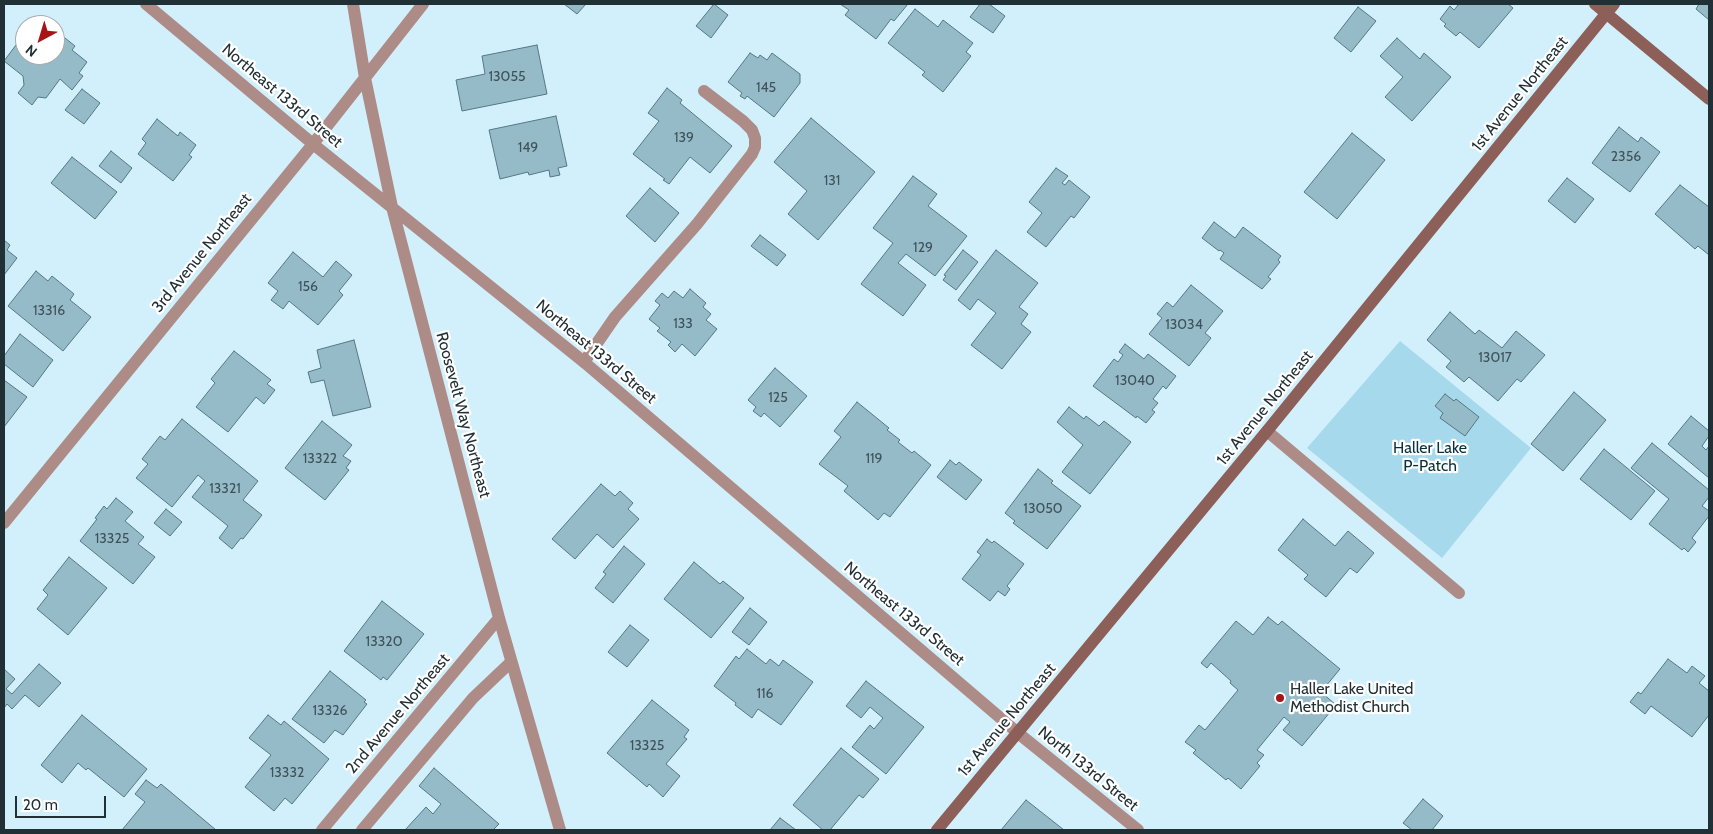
<!DOCTYPE html>
<style>
body{margin:0}
#map{position:relative;width:1713px;height:834px;overflow:hidden;background:#d2f0fc;font-family:Cabin,sans-serif}
canvas{display:block}
.frame{position:absolute;inset:0;border:5px solid #213035;pointer-events:none}
.north{position:absolute;left:15px;top:15px;width:50px;height:50px;box-sizing:border-box;background:#fff;border:1px solid #a6acae;border-radius:50%;rotate:219deg;font-size:14px;font-weight:700;line-height:20px;text-align:center;color:#213035}
.north::after{content:'';display:block;margin:auto;width:18px;height:22px;background:#a81317;clip-path:polygon(50% 0,100% 100%,50% 72%,0 100%)}
.scale{position:absolute;left:15px;top:796px;width:91px;height:22px;box-sizing:border-box;border:2px solid #213035;border-top:0;padding-left:6px;font-size:15px;line-height:18px;white-space:nowrap;color:#213035;-webkit-text-stroke:4px #fff;paint-order:stroke}
</style>
<div id="map">
<canvas width="1713" height="834"></canvas>
<div class="frame"></div>
<div class="north">N</div>
<div class="scale">20 m</div>
</div>
<script>
const c = document.querySelector('canvas').getContext('2d');
c.lineJoin = 'round';
function fill(path, color) { c.fillStyle = color; c.fill(path, 'evenodd'); }
const shape = rows => new Path2D(rows.map(r => 'M' + r).join(''));
function stroke(path, color, width, dash) { c.strokeStyle = color; c.lineWidth = width; c.lineCap = dash ? 'butt' : 'round'; c.setLineDash(dash || []); c.stroke(path); }
function write(font, color, halo, rows, align = 'center') {
  c.font = font + ' Cabin,sans-serif'; c.lineWidth = 4.5; c.setLineDash([]); c.textBaseline = 'middle'; c.strokeStyle = halo; c.fillStyle = color; for (const [text, x, y, turn = 0] of rows) {
    c.save(); c.translate(x, y); c.rotate((+turn || 0) * Math.PI / 180); c.textAlign = isNaN(turn) ? turn : align; if (halo) c.strokeText(text, 0, 0); c.fillText(text, 0, 0); c.restore();
  }
}
const green = shape([
 [1400,341,1531,448,1442,558,1307,448]
]);
const building = shape([
 [564,4,586,4,577,14,564,4],
 [714,4,728,15,711,38,696,26,714,4],
 [840,4,908,4,894,21,891,19,876,39,845,15,849,10,840,4],
 [980,4,989,4,1005,16,993,33,970,17,980,4],
 [1459,4,1508,4,1513,8,1479,48,1460,32,1456,36,1444,26,1446,24,1440,19,1450,6,1454,10,1459,4],
 [1699,4,1709,4,1709,20,1696,9,1699,4],
 [1358,7,1376,21,1351,52,1334,38,1358,7],
 [915,9,938,27,943,20,973,43,966,52,971,56,943,92,922,75,925,72,888,43,915,9],
 [55,30,75,46,72,50,87,62,79,73,83,76,72,90,60,79,46,98,38,97,32,105,18,93,24,85,23,76,4,61,25,33,25,55,55,55,55,30],
 [1397,38,1420,59,1424,53,1451,77,1412,121,1385,97,1403,77,1380,56,1397,38],
 [537,45,547,94,462,111,456,80,485,74,482,56,537,45],
 [750,53,758,58,760,55,767,60,772,53,800,74,800,83,774,117,747,96,745,99,740,96,742,93,728,82,750,53],
 [667,88,682,100,680,103,732,146,710,173,690,157,669,184,663,180,665,179,633,154,659,121,648,113,667,88],
 [82,89,100,103,84,124,65,110,82,89],
 [556,116,567,166,558,168,560,175,550,177,549,170,529,175,528,172,500,179,489,130,556,116],
 [811,118,875,172,818,240,788,214,807,191,774,162,811,118],
 [157,119,178,136,180,132,196,145,189,155,192,157,173,181,138,154,146,143,142,139,157,119],
 [1619,127,1638,142,1641,137,1660,152,1630,192,1592,163,1619,127],
 [1352,133,1385,160,1337,219,1304,192,1352,133],
 [111,151,132,168,121,183,99,166,111,151],
 [72,157,117,192,95,219,51,183,72,157],
 [1056,168,1068,176,1062,183,1065,185,1069,180,1090,197,1074,218,1071,216,1046,247,1027,232,1042,213,1029,202,1056,168],
 [913,176,937,194,928,206,967,236,935,276,906,254,898,263,926,285,903,316,861,284,893,243,873,228,913,176],
 [1567,178,1594,199,1575,223,1548,201,1567,178],
 [1680,185,1709,207,1709,255,1698,246,1695,249,1655,214,1680,185],
 [650,188,679,213,655,242,626,216,650,188],
 [1214,222,1235,238,1243,227,1281,256,1278,260,1280,262,1268,277,1271,279,1262,289,1220,259,1224,253,1220,250,1219,251,1202,238,1214,222],
 [760,235,786,255,777,266,751,246,760,235],
 [4,240,10,245,7,250,17,258,4,275,4,240],
 [963,250,978,262,956,290,943,280,946,276,944,275,963,250],
 [996,250,1038,283,1019,307,1028,314,1021,324,1031,332,1002,369,971,345,996,313,978,299,970,310,958,300,996,250],
 [293,252,323,277,336,261,352,275,339,291,343,295,318,325,289,301,283,309,271,300,278,291,268,283,293,252],
 [36,271,48,281,52,276,74,294,70,300,91,317,63,351,8,306,36,271],
 [1191,285,1223,311,1205,333,1211,338,1189,366,1149,334,1162,318,1157,314,1167,302,1173,307,1191,285],
 [690,289,706,303,703,307,711,314,706,320,717,329,695,356,682,344,675,352,668,345,671,342,657,331,660,328,649,319,660,305,655,301,662,293,668,298,674,291,683,298,690,289],
 [1450,312,1475,334,1479,330,1502,348,1516,331,1545,355,1521,382,1517,379,1498,401,1469,377,1464,382,1446,367,1451,361,1427,340,1450,312],
 [20,334,53,360,33,387,4,364,4,356,20,334],
 [354,340,371,407,333,416,324,380,311,383,308,372,321,368,317,350,354,340],
 [1125,344,1144,359,1148,354,1176,376,1166,389,1163,386,1153,399,1158,403,1152,410,1155,412,1146,423,1137,416,1136,418,1093,386,1114,359,1118,362,1123,355,1119,352,1125,344],
 [234,351,271,380,267,384,275,390,264,404,256,397,228,432,196,407,215,383,211,379,234,351],
 [775,368,807,396,780,427,764,413,761,417,753,411,756,407,748,400,775,368],
 [4,380,27,397,4,427,4,380],
 [1574,392,1606,420,1563,471,1531,444,1574,392],
 [1445,394,1454,401,1456,399,1479,417,1465,436,1440,418,1443,413,1435,406,1445,394],
 [857,402,889,428,887,430,900,440,898,442,912,453,914,451,931,465,890,517,884,513,878,520,844,491,848,486,819,464,841,437,834,431,857,402],
 [1069,407,1084,419,1086,416,1099,426,1104,421,1131,442,1090,494,1062,472,1083,445,1057,422,1069,407],
 [1691,416,1709,431,1709,436,1702,446,1706,450,1709,446,1709,478,1668,444,1691,416],
 [182,419,258,481,243,500,262,515,243,539,241,538,232,549,219,538,228,526,192,497,205,481,198,475,172,507,136,478,148,464,142,459,160,436,165,440,182,419],
 [322,421,352,445,343,456,351,461,346,468,349,470,325,500,285,468,322,421],
 [1652,443,1709,490,1709,497,1702,506,1709,511,1709,516,1692,538,1696,542,1688,552,1684,548,1682,550,1649,524,1669,499,1631,468,1652,443],
 [1604,449,1655,491,1631,520,1580,479,1604,449],
 [950,460,956,465,959,462,982,480,966,500,937,477,950,460],
 [1038,469,1053,481,1051,483,1081,506,1047,549,1013,523,1015,521,1005,513,1038,469],
 [601,484,615,496,620,491,633,503,628,509,639,519,613,548,597,534,575,559,552,539,601,484],
 [116,498,133,512,125,521,144,537,138,544,155,557,133,584,80,541,97,519,95,518,104,506,107,509,116,498],
 [166,509,182,522,170,536,154,523,166,509],
 [1303,519,1335,546,1348,531,1374,553,1357,573,1350,568,1326,597,1304,579,1308,575,1278,550,1303,519],
 [987,539,992,543,994,541,1024,564,1007,586,1010,589,1005,596,998,591,990,601,962,579,981,555,977,552,987,539],
 [624,546,645,564,613,603,595,588,606,574,603,572,624,546],
 [69,557,107,588,68,635,37,609,48,595,43,590,69,557],
 [694,562,720,584,723,581,744,598,711,638,664,599,694,562],
 [382,601,424,634,387,680,383,677,381,680,344,651,382,601],
 [750,608,767,622,749,645,732,632,750,608],
 [1268,617,1278,625,1282,621,1340,669,1321,692,1336,705,1302,746,1283,730,1290,722,1284,717,1257,750,1264,755,1257,763,1260,766,1241,789,1228,778,1226,780,1193,753,1196,750,1185,742,1199,725,1205,730,1238,690,1230,683,1231,681,1211,663,1207,668,1201,663,1236,621,1253,635,1268,617],
 [630,625,649,640,627,667,608,652,630,625],
 [747,649,766,664,770,659,779,666,783,660,813,682,781,725,758,709,752,718,735,705,736,703,714,686,736,656,739,659,747,649],
 [1668,659,1687,673,1692,666,1705,676,1699,683,1709,691,1709,715,1692,737,1651,706,1645,714,1630,702,1638,692,1641,694,1668,659],
 [39,664,61,683,39,707,25,695,12,709,7,704,4,708,4,669,15,679,6,689,12,694,39,664],
 [330,671,366,700,364,702,367,704,343,735,335,730,324,743,292,719,330,671],
 [866,681,924,727,886,774,852,747,870,725,874,729,883,718,870,707,861,718,846,706,866,681],
 [652,700,689,730,684,737,687,739,666,764,680,776,663,797,649,784,647,787,607,753,652,700],
 [82,715,147,769,124,797,88,768,86,770,78,763,62,783,41,765,82,715],
 [268,715,281,725,284,721,329,759,292,804,285,798,274,811,245,787,271,755,249,738,268,715],
 [841,748,879,779,863,798,859,795,830,830,823,830,793,805,841,748],
 [434,768,499,824,493,830,405,830,426,807,433,814,441,804,419,786,434,768],
 [146,780,157,788,161,784,216,830,122,830,145,802,135,794,146,780],
 [1423,799,1443,816,1432,830,1412,830,1403,823,1423,799],
 [1026,800,1064,830,1001,830,1026,800],
 [780,818,796,830,770,830,780,818]
]);
const lane = shape([
 [584,362,615,317,697,224,752,154,755,147,755,138,752,130,743,121,704,91],
 [1267,431,1459,593],
 [362,830,473,698,511,662]
]);
const street = shape([
 [146,4,313,144,584,362,1018,733,1138,830],
 [353,4,365,78,392,207,499,618,560,830],
 [4,523,313,144,423,4],
 [322,830,499,618]
]);
const secondary = shape([
 [1595,4,1709,99],
 [937,830,1267,431,1614,4]
]);
const markers = [
 [1280,698,5,"#a81317"]
];
const numberNames = [
 ["13055",507,77],
 ["145",766,88],
 ["139",684,138],
 ["149",528,148],
 ["2356",1626,157],
 ["131",832,181],
 ["129",923,248],
 ["156",308,287],
 ["13316",49,311],
 ["133",683,324],
 ["13034",1184,325],
 ["13017",1495,358],
 ["13040",1135,381],
 ["125",778,398],
 ["13322",320,459],
 ["119",874,459],
 ["13321",225,489],
 ["13050",1043,509],
 ["13325",112,539],
 ["13320",384,642],
 ["116",765,694],
 ["13326",330,711],
 ["13325",647,746],
 ["13332",287,773]
];
const streetNames = [
 ["1st Avenue Northeast",1520,94,-51],
 ["Northeast 133rd Street",282,96,40],
 ["3rd Avenue Northeast",202,253,-51],
 ["Northeast 133rd Street",596,352,40],
 ["1st Avenue Northeast",1265,408,-51],
 ["Roosevelt Way Northeast",463,415,75],
 ["Northeast 133rd Street",904,614,40],
 ["2nd Avenue Northeast",398,714,-50],
 ["1st Avenue Northeast",1007,720,-50],
 ["North 133rd Street",1088,769,39]
];
const parkNames = [
 ["Haller Lake",1430,448],
 ["P-Patch",1430,466]
];
const poiNames = [
 ["Haller Lake United",1290,689],
 ["Methodist Church",1290,707]
];
fill(green, '#a6d9ec');
fill(building, '#95bac8');
stroke(building, '#547885', 1);
stroke(lane, '#ad8c88', 12);
stroke(street, '#ad8c88', 12);
stroke(secondary, '#8d5f59', 12);
for (const [x, y, r, color] of markers) { const dot = new Path2D(); dot.arc(x, y, r, 0, 2 * Math.PI); c.fillStyle = color; c.fill(dot); stroke(dot, '#fff', 2); }
write('14px', '#3e525a', null, numberNames);
write('16px', '#213035', '#fff', streetNames);
write('16px', '#08313d', '#fff', parkNames);
write('16px', '#213035', '#fff', poiNames, 'left');
</script>
